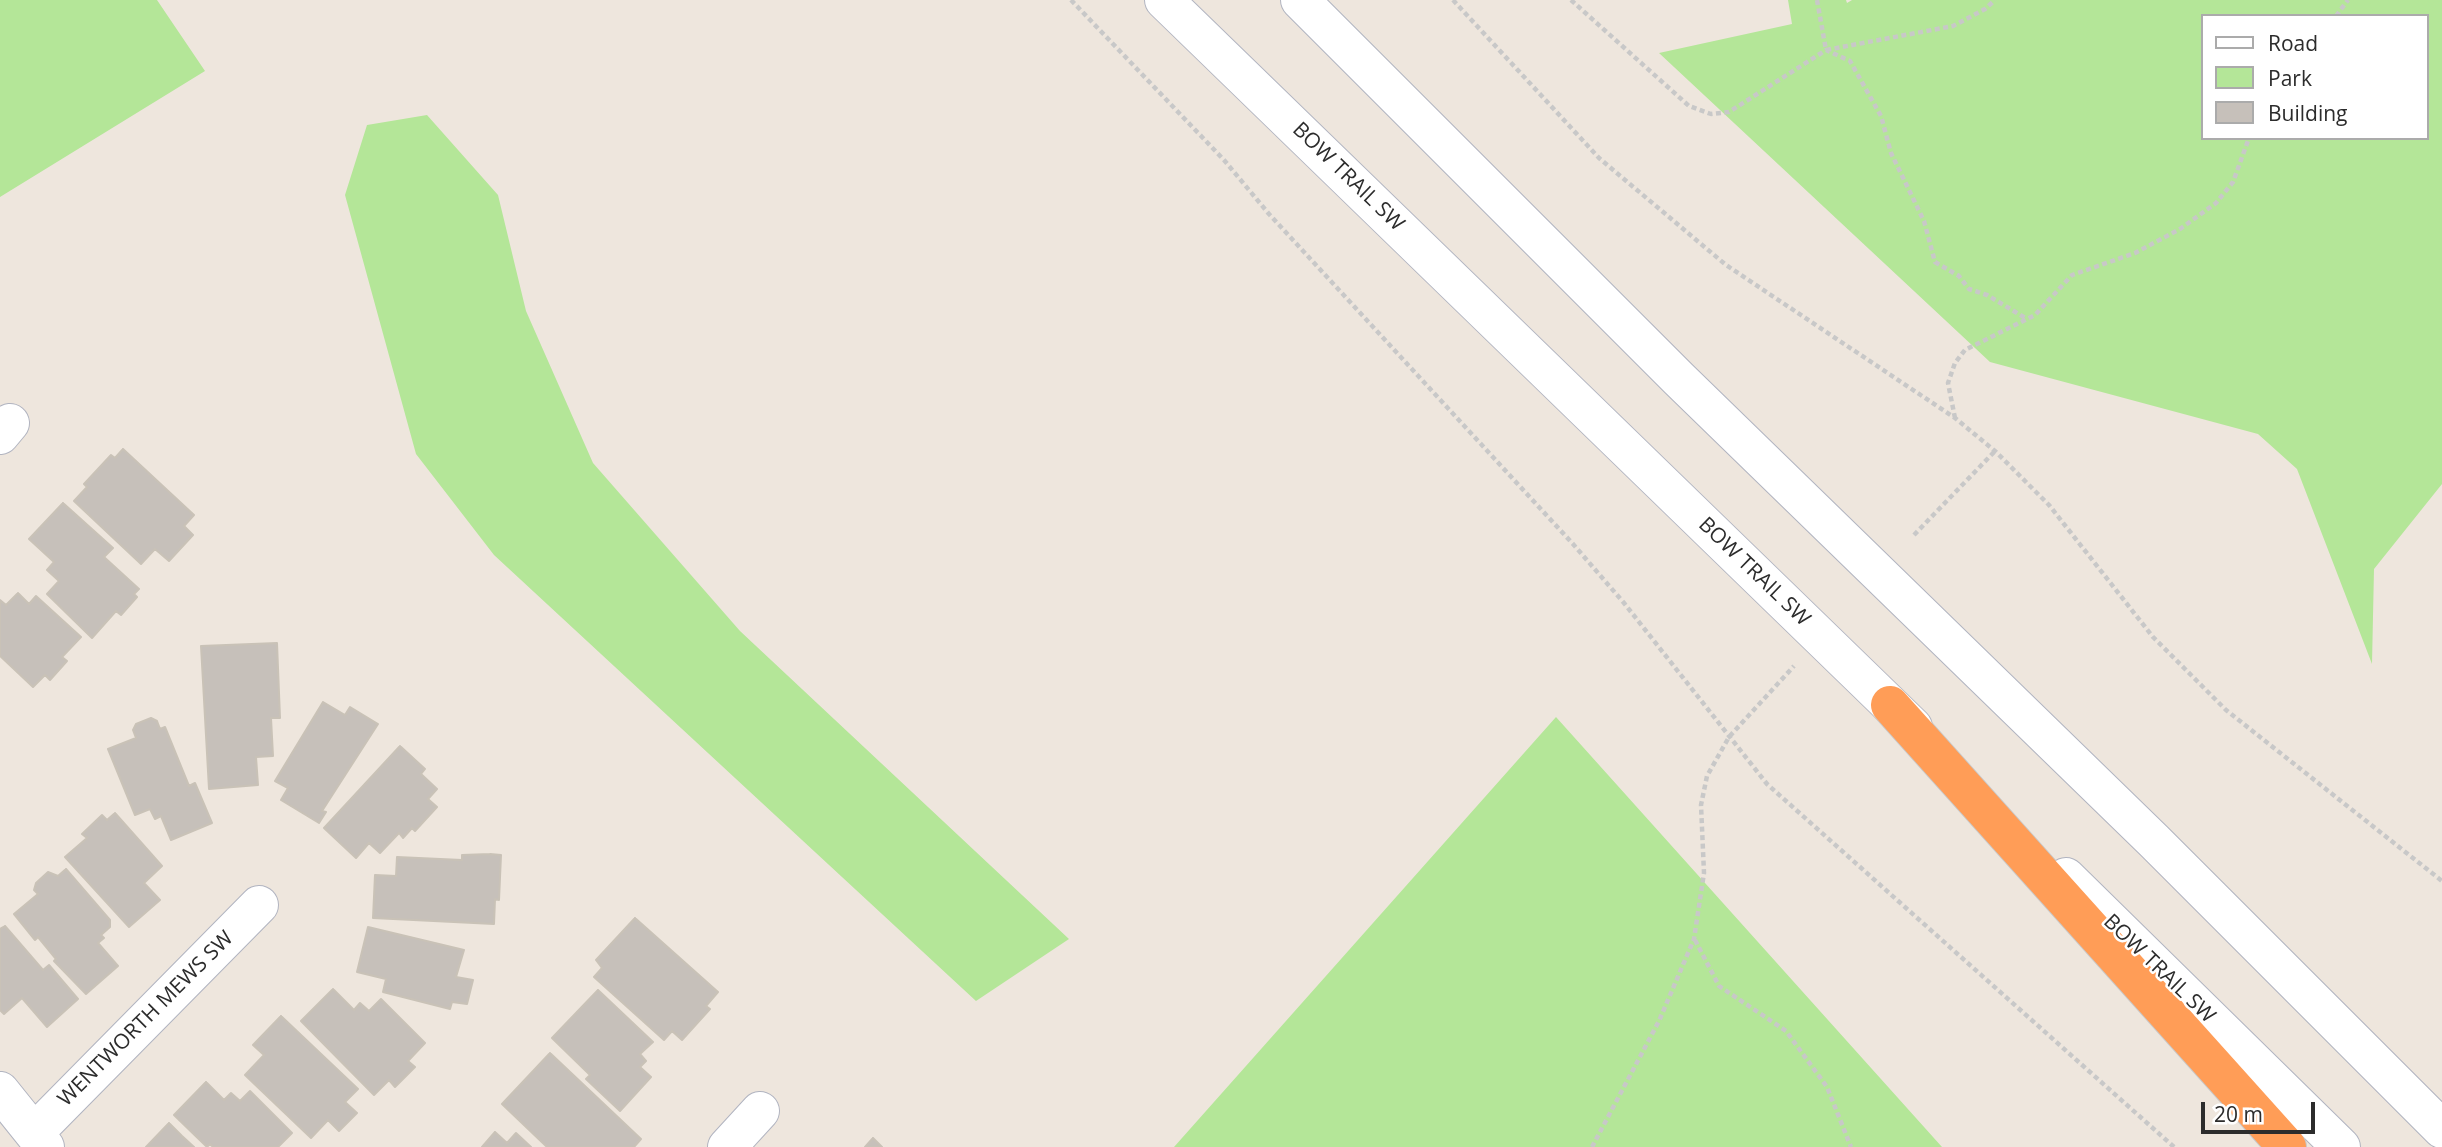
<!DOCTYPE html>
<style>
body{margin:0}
#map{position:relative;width:2442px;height:1147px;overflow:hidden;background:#eee6dd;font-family:"Open Sans",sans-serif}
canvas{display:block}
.legend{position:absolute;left:2201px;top:14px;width:228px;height:126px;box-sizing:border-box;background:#fff;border:2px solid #ababab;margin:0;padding:9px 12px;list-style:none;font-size:21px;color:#2c2c2c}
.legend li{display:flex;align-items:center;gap:14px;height:35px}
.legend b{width:35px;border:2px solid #ababab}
.scale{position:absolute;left:2201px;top:1102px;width:114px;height:32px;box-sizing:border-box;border:4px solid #2c2c2c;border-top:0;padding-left:9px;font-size:21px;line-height:24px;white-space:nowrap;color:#2c2c2c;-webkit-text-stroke:5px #fff;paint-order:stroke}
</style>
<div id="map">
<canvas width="2442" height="1147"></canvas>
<ul class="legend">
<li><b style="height:9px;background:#fff"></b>Road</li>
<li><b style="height:19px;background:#b4e698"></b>Park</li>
<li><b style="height:19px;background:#c6c0ba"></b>Building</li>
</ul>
<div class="scale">20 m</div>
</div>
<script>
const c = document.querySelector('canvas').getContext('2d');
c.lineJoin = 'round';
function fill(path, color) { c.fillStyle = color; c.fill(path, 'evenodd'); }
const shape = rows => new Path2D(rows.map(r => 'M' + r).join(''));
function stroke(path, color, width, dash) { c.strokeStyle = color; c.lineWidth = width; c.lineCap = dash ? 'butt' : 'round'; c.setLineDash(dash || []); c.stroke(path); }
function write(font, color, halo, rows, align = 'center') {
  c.font = font + ' "Open Sans",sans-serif'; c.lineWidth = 5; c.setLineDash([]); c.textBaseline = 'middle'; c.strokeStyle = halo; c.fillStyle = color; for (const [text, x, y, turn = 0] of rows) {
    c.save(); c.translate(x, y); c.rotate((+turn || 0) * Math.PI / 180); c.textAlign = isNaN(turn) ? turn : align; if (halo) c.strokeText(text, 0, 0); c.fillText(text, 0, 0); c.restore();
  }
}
const green = shape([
 [0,0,157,0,205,71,0,197],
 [1788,0,1846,0,1847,3,1852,0,2442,0,2442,484,2374,569,2372,664,2297,469,2258,434,1990,362,1659,53,1792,24],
 [2202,16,2426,16,2426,138,2202,138],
 [427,115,498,195,526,311,593,463,740,631,1069,939,976,1001,494,555,416,454,345,195,367,125],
 [1556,717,1942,1147,1174,1147]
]);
const building = shape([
 [123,449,194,515,184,526,193,535,169,561,155,549,141,564,74,501,87,487,84,484,111,455,115,458,123,449],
 [63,503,113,548,104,557,139,589,134,594,137,597,121,615,116,611,92,638,47,594,59,581,47,570,54,562,29,539,63,503],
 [18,593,29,604,36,596,81,637,62,657,67,661,50,680,45,675,33,687,0,656,0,600,6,605,18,593],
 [277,643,280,718,271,718,273,756,256,757,258,785,209,789,201,646,277,643],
 [323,702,345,715,350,707,378,724,322,811,326,812,319,823,281,800,288,788,275,781,323,702],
 [151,718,157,721,160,729,165,727,189,786,195,783,212,823,171,840,161,816,155,819,150,809,135,815,108,749,136,738,133,730,136,724,151,718],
 [400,746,425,769,421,774,437,789,428,799,437,807,415,831,412,828,403,838,399,833,380,853,369,843,356,858,324,828,400,746],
 [115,813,162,866,144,883,160,900,129,927,65,857,87,838,82,834,102,815,107,820,115,813],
 [490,854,501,855,499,900,495,899,494,924,373,918,375,875,396,876,397,857,462,860,462,855,490,854],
 [66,869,110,920,110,927,101,935,104,938,98,943,118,966,86,994,54,961,56,959,38,937,35,940,14,914,38,894,34,890,36,883,48,872,58,876,66,869],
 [635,918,718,992,706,1006,710,1009,682,1040,672,1031,664,1040,594,977,602,968,596,960,635,918],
 [5,926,43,970,49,965,78,999,47,1027,22,998,4,1014,0,1010,0,929,5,926],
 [368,927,464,950,456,977,473,980,467,1004,452,1002,450,1009,383,992,386,979,357,972,368,927],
 [333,989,354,1010,360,1003,369,1011,381,999,425,1043,408,1061,415,1067,395,1087,389,1080,374,1095,301,1021,333,989],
 [598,990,653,1042,640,1054,646,1061,640,1067,651,1077,620,1111,586,1079,590,1075,552,1038,598,990],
 [281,1016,358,1089,345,1102,357,1113,339,1131,328,1120,311,1138,245,1075,264,1055,253,1045,281,1016],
 [550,1053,641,1139,634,1147,547,1147,502,1104,550,1053],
 [206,1082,224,1100,231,1093,240,1101,250,1091,292,1133,278,1147,213,1147,210,1144,207,1147,174,1115,206,1082],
 [169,1123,182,1136,194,1147,146,1147,169,1123],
 [495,1132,507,1143,516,1133,531,1147,482,1147,495,1132],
 [873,1138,882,1147,865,1147,873,1138]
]);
const path = shape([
 [1071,0,1224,160,1269,214,1573,544,1624,603,1767,784,2174,1147],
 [1453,0,1599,158,1726,265,1955,418,1995,451,2049,505,2153,637,2226,710,2442,881],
 [1571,0,1689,106,1711,114,1729,112,1826,50,1850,61,1881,116,1891,153,1924,221,1935,262,1959,276,1969,289,1987,295,2027,319],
 [1817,0,1826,50,1953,26,1985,9,1995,0],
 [2336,16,2348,0],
 [1955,418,1948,383,1955,363,1965,350,2035,315,2072,275,2135,253,2180,229,2216,203,2233,182,2249,138],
 [1914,535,1995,451],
 [1695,940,1719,986,1786,1031,1827,1087,1851,1147],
 [1592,1147,1659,1021,1694,939,1704,873,1701,805,1707,776,1729,737,1794,666]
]);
const street = shape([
 [0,435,10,423],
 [0,1091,45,1147],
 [34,1133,259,905],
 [727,1147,760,1111]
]);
const secondary = shape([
 [1164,0,1913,727],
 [1300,0,1679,379,2154,841,2442,1129],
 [2066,877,2341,1147]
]);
const highway = shape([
 [1890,705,2287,1147]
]);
const streetNames = [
 ["BOW TRAIL SW",1348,177,44],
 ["BOW TRAIL SW",1754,572,44],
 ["BOW TRAIL SW",2159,969,44],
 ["WENTWORTH MEWS SW",146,1019,-45]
];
fill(green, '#b4e698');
fill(building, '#c6c0ba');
stroke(building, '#c9c2b7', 2);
stroke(street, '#b1b4c0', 40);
stroke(secondary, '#b1b4c0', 40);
stroke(highway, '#c8c8c8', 40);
stroke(path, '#c8c8c8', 4.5, [5, 3.5]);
stroke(street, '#fff', 38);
stroke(secondary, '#fff', 38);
stroke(highway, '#ff9d57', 38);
write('21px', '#2c2c2c', '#fff', streetNames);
</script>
